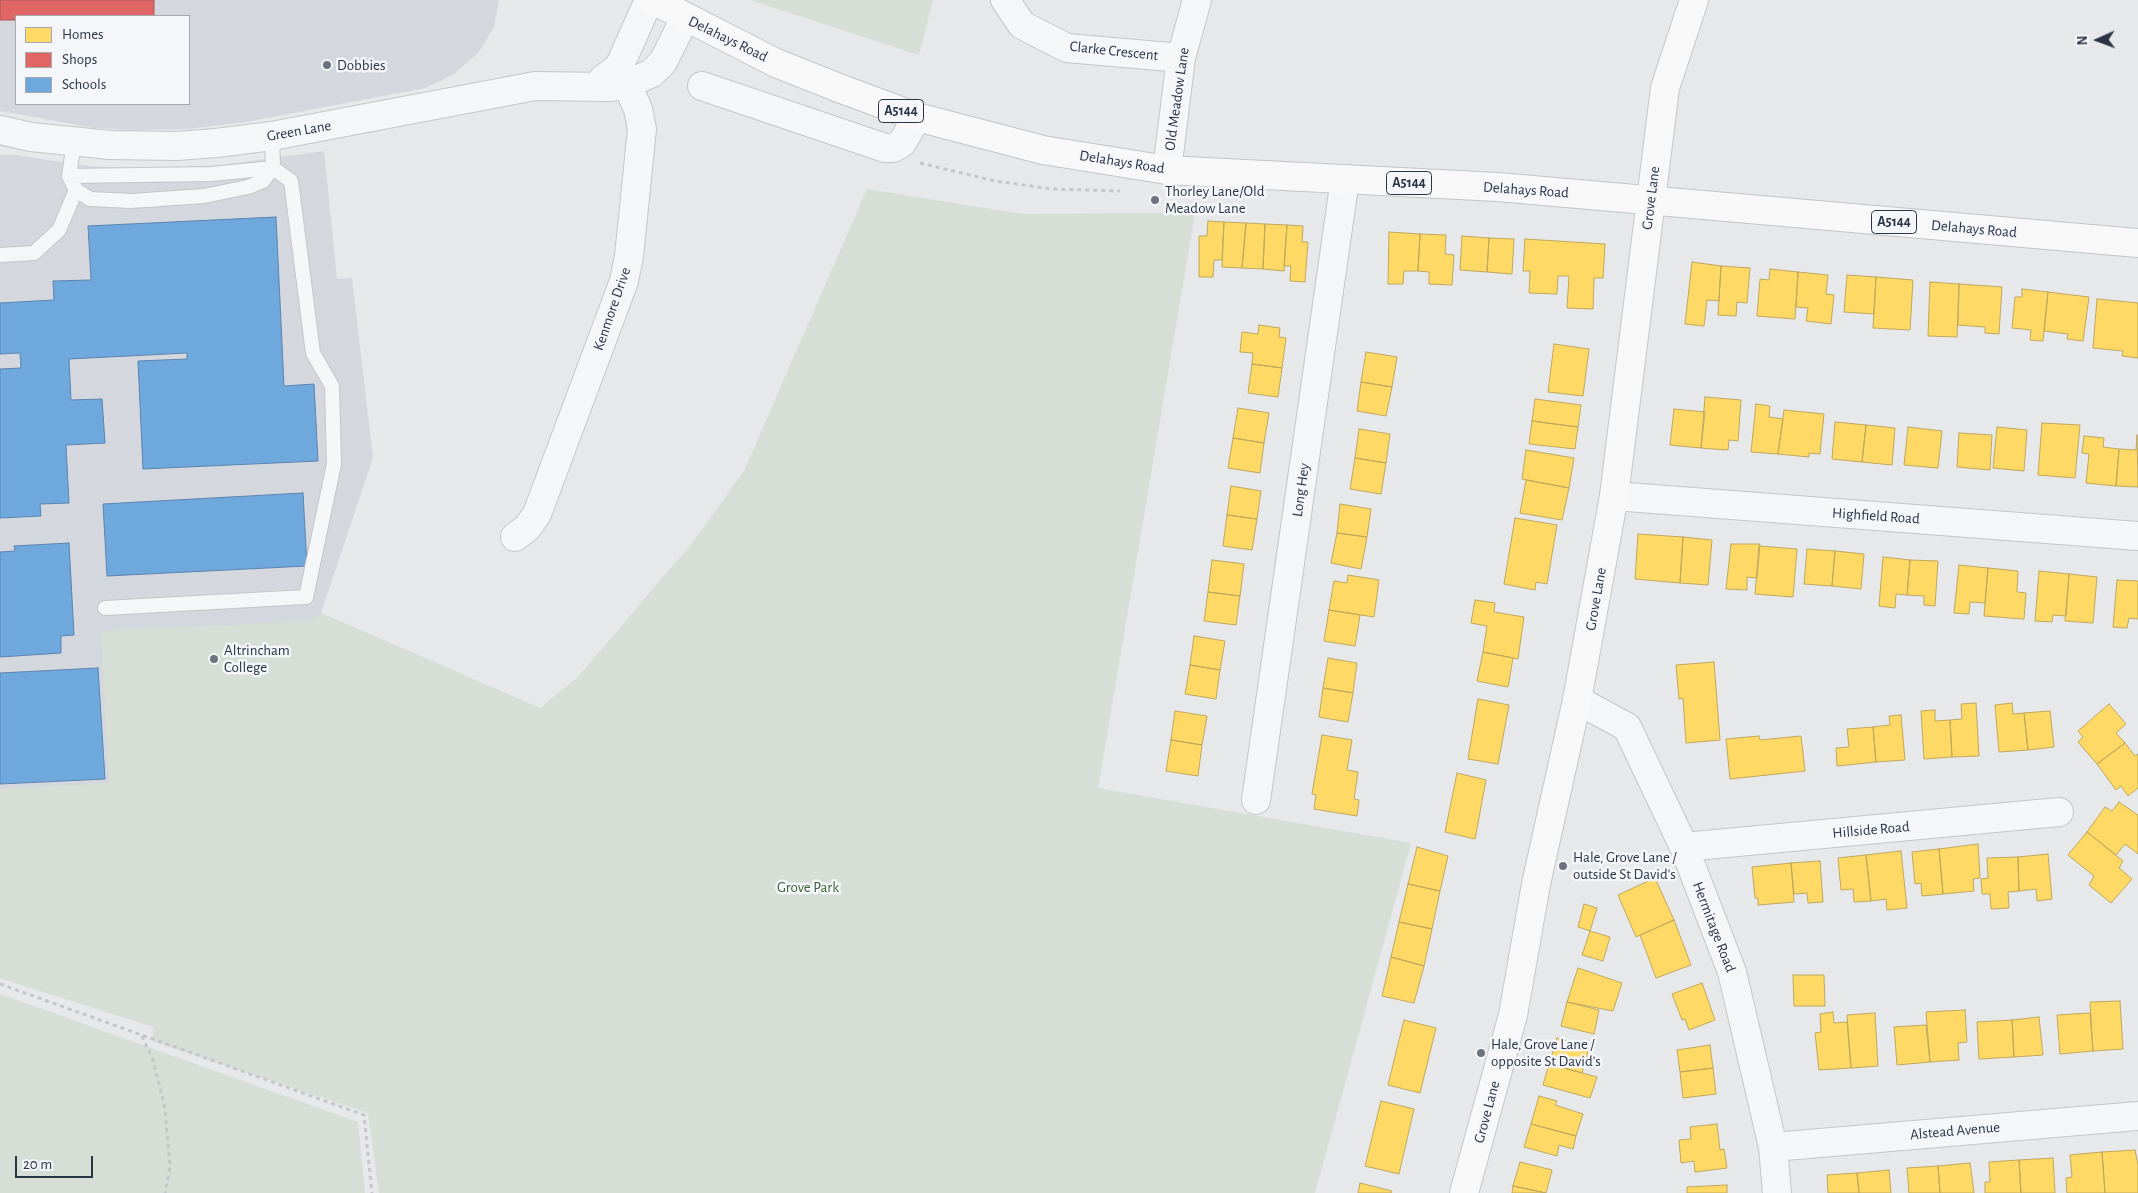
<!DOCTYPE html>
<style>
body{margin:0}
#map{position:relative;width:2138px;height:1193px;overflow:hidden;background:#e6e8ea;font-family:"Alegreya Sans",sans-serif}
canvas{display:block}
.legend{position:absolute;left:15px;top:15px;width:175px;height:90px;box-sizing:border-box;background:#f4f6f9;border:1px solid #a4a8b1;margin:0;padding:6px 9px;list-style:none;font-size:15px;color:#2b3445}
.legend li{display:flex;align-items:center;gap:10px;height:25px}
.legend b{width:25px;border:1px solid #a4a8b1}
.north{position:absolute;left:2073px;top:15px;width:50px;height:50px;-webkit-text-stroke:4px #f4f6f9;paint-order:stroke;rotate:268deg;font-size:14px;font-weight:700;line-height:20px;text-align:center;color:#2b3445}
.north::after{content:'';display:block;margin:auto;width:18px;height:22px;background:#2b3445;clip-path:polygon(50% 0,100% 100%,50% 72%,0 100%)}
.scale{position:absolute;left:15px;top:1156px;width:78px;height:22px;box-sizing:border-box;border:2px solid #2b3445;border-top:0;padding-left:6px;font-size:15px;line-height:18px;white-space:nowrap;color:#2b3445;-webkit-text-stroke:4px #f4f6f9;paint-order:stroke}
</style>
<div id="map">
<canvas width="2138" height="1193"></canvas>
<ul class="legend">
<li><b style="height:14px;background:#ffd966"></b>Homes</li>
<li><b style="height:14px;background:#e06666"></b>Shops</li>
<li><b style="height:14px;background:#6fa8dc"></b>Schools</li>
</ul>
<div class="north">N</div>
<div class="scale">20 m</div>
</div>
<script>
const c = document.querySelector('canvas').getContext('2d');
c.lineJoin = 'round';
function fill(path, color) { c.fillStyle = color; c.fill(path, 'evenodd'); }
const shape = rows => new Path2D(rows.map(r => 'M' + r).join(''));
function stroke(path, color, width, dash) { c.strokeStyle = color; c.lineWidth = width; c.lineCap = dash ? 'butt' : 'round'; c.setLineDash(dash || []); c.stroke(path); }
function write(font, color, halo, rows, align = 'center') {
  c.font = font + ' "Alegreya Sans",sans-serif'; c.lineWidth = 5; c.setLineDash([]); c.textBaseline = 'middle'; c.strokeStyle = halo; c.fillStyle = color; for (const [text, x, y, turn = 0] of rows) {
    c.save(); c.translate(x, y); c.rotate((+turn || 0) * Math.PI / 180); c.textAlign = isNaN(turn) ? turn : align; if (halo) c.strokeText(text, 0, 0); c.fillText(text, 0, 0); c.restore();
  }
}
const built = shape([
 [0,0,499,0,494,27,479,52,454,74,425,88,246,122,188,129,134,130,95,128,0,111],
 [16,16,189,16,189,104,16,104],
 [324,151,337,279,352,278,373,458,321,613,535,706,152,1041,154,1027,0,978,0,155,16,155,87,166,141,169,222,165]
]);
const green = shape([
 [750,0,933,0,919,55],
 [867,189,1022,214,1195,213,1098,788,1411,843,1315,1193,379,1193,368,1113,152,1041,154,1027,0,978,0,789,109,783,101,631,311,621,321,613,540,708,577,678,693,542,744,471],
 [0,994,358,1122,365,1193,0,1193]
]);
const homes = shape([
 [1208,221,1224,222,1222,260,1214,260,1213,277,1199,277,1199,236,1207,236,1208,221],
 [1224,222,1246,223,1242,268,1222,267,1224,222],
 [1246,223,1265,224,1263,269,1242,268,1246,223],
 [1265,224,1287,225,1284,271,1263,269,1265,224],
 [1287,225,1303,226,1302,242,1308,242,1305,282,1290,281,1291,266,1284,266,1287,225],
 [1389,232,1420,234,1418,271,1404,271,1403,284,1388,284,1389,232],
 [1420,234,1446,235,1445,254,1454,255,1452,285,1429,284,1429,272,1418,271,1420,234],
 [1462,236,1489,238,1487,272,1460,270,1462,236],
 [1489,238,1514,239,1512,274,1487,272,1489,238],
 [1525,239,1605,244,1603,278,1594,278,1593,309,1567,308,1569,276,1558,276,1557,294,1529,293,1530,271,1523,271,1525,239],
 [1692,262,1721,266,1719,301,1707,300,1704,326,1685,324,1692,262],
 [1721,266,1750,268,1747,303,1737,302,1736,316,1718,315,1721,266],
 [1770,269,1798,272,1795,319,1757,316,1760,279,1769,280,1770,269],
 [1798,272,1828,275,1826,294,1834,295,1831,324,1806,321,1808,308,1796,307,1798,272],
 [1847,275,1876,277,1874,314,1844,312,1847,275],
 [1876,277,1913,280,1910,330,1873,328,1876,277],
 [1930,282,1959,284,1957,337,1928,336,1930,282],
 [1959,284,2002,287,1999,334,1985,333,1985,327,1958,325,1959,284],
 [2022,289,2048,292,2043,341,2030,340,2031,330,2012,328,2015,297,2022,297,2022,289],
 [2048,292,2089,297,2083,341,2067,339,2068,334,2044,331,2048,292],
 [2097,299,2138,303,2138,358,2122,356,2123,351,2093,348,2097,299],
 [1259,325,1280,328,1279,337,1286,338,1282,368,1252,364,1253,353,1240,352,1242,332,1258,334,1259,325],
 [1554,344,1589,349,1583,396,1548,392,1554,344],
 [1366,352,1397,357,1392,387,1361,382,1366,352],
 [1252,364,1282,368,1278,397,1248,393,1252,364],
 [1361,382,1392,387,1386,416,1357,411,1361,382],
 [1705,397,1741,400,1738,441,1729,440,1728,450,1701,448,1705,397],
 [1535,399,1581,405,1578,427,1532,421,1535,399],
 [1756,404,1770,406,1769,417,1783,419,1778,454,1751,452,1756,404],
 [1238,408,1269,413,1264,443,1233,438,1238,408],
 [1674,409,1705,412,1701,448,1670,445,1674,409],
 [1784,410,1824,414,1820,454,1809,453,1809,457,1778,454,1784,410],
 [1532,421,1578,427,1575,449,1529,444,1532,421],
 [1835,422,1866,425,1862,462,1832,459,1835,422],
 [2042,423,2080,425,2075,478,2038,475,2042,423],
 [1866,425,1895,428,1892,465,1862,462,1866,425],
 [1908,427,1942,431,1938,468,1904,465,1908,427],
 [1997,427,2027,430,2024,471,1993,468,1997,427],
 [1359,429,1390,434,1386,463,1355,458,1359,429],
 [1959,433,1992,435,1990,470,1957,467,1959,433],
 [2137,435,2138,487,2116,486,2119,449,2136,450,2137,435],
 [2084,436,2104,438,2103,447,2119,449,2116,486,2086,483,2089,454,2082,453,2084,436],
 [1233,438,1264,443,1260,473,1228,468,1233,438],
 [1526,450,1574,458,1569,488,1522,479,1526,450],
 [1355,458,1386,463,1381,494,1350,489,1355,458],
 [1526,480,1569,488,1562,520,1520,513,1526,480],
 [1231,486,1261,491,1257,519,1227,515,1231,486],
 [1340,504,1371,509,1367,537,1337,533,1340,504],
 [1227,515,1257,519,1252,550,1223,546,1227,515],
 [1515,518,1557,525,1547,584,1536,582,1535,590,1504,584,1515,518],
 [1337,533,1367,537,1361,569,1331,563,1337,533],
 [1638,534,1683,537,1680,583,1635,579,1638,534],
 [1683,537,1712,540,1708,585,1680,583,1683,537],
 [1731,544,1760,544,1757,578,1747,577,1747,590,1726,589,1731,544],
 [1759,546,1797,549,1793,597,1755,594,1759,546],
 [1807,549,1835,551,1832,586,1804,584,1807,549],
 [1835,551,1864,554,1861,589,1832,586,1835,551],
 [1883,557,1910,560,1907,595,1896,594,1895,608,1879,606,1883,557],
 [1212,560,1244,564,1240,596,1208,592,1212,560],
 [1910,560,1938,561,1935,606,1924,605,1924,596,1907,595,1910,560],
 [1959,565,1988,568,1985,603,1970,602,1969,614,1954,613,1959,565],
 [1988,568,2018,571,2017,592,2026,593,2024,619,1984,616,1988,568],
 [2039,571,2069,574,2066,616,2053,615,2052,622,2035,621,2039,571],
 [2069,574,2097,577,2093,623,2065,621,2069,574],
 [1348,575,1379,580,1374,617,1329,610,1334,581,1347,583,1348,575],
 [2117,580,2138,581,2138,619,2129,618,2127,628,2113,627,2117,580],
 [1208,592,1240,596,1236,625,1204,621,1208,592],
 [1475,600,1495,603,1494,612,1524,617,1518,659,1483,652,1487,626,1471,623,1475,600],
 [1329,610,1360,615,1355,646,1324,641,1329,610],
 [1194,636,1225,641,1220,670,1190,665,1194,636],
 [1483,652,1513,658,1508,687,1477,681,1483,652],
 [1328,658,1357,663,1353,693,1323,688,1328,658],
 [1714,662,1720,740,1686,743,1683,698,1679,699,1676,665,1714,662],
 [1190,665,1220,670,1216,699,1185,694,1190,665],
 [1323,688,1353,693,1348,722,1319,717,1323,688],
 [1478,699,1509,705,1498,764,1468,759,1478,699],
 [1976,703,1979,756,1952,757,1950,720,1962,719,1961,704,1976,703],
 [2012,703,2013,714,2024,713,2028,750,1999,752,1995,705,2012,703],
 [2109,704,2126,724,2116,733,2125,743,2097,764,2078,742,2083,737,2078,731,2109,704],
 [1935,710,1935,721,1950,720,1952,757,1924,759,1921,711,1935,710],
 [1175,711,1207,716,1202,745,1171,740,1175,711],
 [2050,711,2054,747,2028,750,2024,713,2050,711],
 [1901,715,1905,760,1876,762,1873,727,1890,725,1889,716,1901,715],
 [1873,727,1876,762,1837,766,1836,748,1849,747,1847,729,1873,727],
 [1322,735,1352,740,1347,770,1358,772,1354,799,1359,800,1357,816,1314,809,1316,795,1312,794,1322,735],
 [1759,736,1760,740,1801,736,1805,771,1730,779,1726,739,1759,736],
 [1171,740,1202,745,1198,776,1166,771,1171,740],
 [2125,743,2135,756,2138,754,2138,788,2128,796,2121,786,2116,790,2097,764,2125,743],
 [1457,773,1486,780,1475,839,1445,832,1457,773],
 [2119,802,2138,815,2138,854,2125,844,2116,855,2087,832,2105,807,2112,811,2119,802],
 [2087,832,2123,861,2119,868,2132,879,2111,903,2089,885,2094,876,2068,855,2087,832],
 [1978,844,1980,878,1973,879,1974,891,1943,894,1939,849,1978,844],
 [1417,847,1448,856,1440,891,1408,884,1417,847],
 [1939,849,1943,894,1922,896,1921,883,1915,884,1912,852,1939,849],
 [1901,851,1907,908,1887,910,1886,899,1871,901,1866,855,1901,851],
 [2048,854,2052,899,2037,901,2036,889,2019,891,2018,857,2048,854],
 [1866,855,1871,901,1854,902,1853,889,1841,890,1838,858,1866,855],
 [2018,857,2019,891,2008,892,2009,908,1991,909,1990,894,1982,894,1981,879,1988,878,1987,858,2018,857],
 [1820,861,1823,902,1808,903,1807,893,1794,894,1791,863,1820,861],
 [1791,863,1794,902,1758,905,1758,898,1755,898,1752,867,1791,863],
 [1655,878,1674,920,1636,937,1618,895,1655,878],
 [1408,884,1440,891,1432,929,1399,922,1408,884],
 [1584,904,1597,908,1590,931,1578,927,1584,904],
 [1674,920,1691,965,1656,978,1640,935,1674,920],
 [1399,922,1432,929,1424,966,1391,957,1399,922],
 [1590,931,1610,937,1603,961,1582,955,1590,931],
 [1391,957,1424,966,1414,1003,1382,996,1391,957],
 [1578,968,1622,983,1613,1011,1567,1002,1578,968],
 [1793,975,1824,975,1825,1006,1794,1006,1793,975],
 [1702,983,1715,1020,1689,1030,1685,1019,1682,1020,1672,994,1702,983],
 [2120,1001,2123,1049,2093,1051,2090,1002,2120,1001],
 [1567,1002,1599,1010,1594,1034,1561,1026,1567,1002],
 [1965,1010,1967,1042,1958,1043,1959,1060,1930,1062,1926,1012,1965,1010],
 [1833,1012,1834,1023,1847,1022,1851,1068,1819,1070,1815,1033,1821,1032,1820,1014,1833,1012],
 [1875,1013,1878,1066,1851,1068,1847,1015,1875,1013],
 [2090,1013,2093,1051,2060,1054,2057,1015,2090,1013],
 [2039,1017,2043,1055,2014,1057,2012,1020,2039,1017],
 [1404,1020,1436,1028,1420,1093,1388,1085,1404,1020],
 [2012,1020,2014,1057,1979,1059,1977,1022,2012,1020],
 [1926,1025,1930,1062,1897,1065,1894,1027,1926,1025],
 [1557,1038,1589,1048,1582,1073,1549,1064,1557,1038],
 [1710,1045,1713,1068,1680,1072,1677,1050,1710,1045],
 [1549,1064,1597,1077,1590,1098,1543,1085,1549,1064],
 [1713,1068,1716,1094,1683,1098,1680,1072,1713,1068],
 [1539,1096,1557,1101,1555,1105,1583,1114,1576,1136,1531,1124,1539,1096],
 [1381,1101,1414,1109,1399,1174,1365,1166,1381,1101],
 [1531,1124,1576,1136,1573,1149,1559,1145,1557,1156,1524,1147,1531,1124],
 [1717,1124,1720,1150,1724,1149,1727,1168,1695,1172,1694,1161,1681,1163,1679,1140,1691,1139,1690,1127,1717,1124],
 [2135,1150,2138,1165,2138,1193,2105,1193,2102,1152,2135,1150],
 [2102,1152,2105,1193,2067,1193,2066,1178,2072,1177,2070,1155,2102,1152],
 [2053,1158,2055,1193,2021,1193,2019,1160,2053,1158],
 [2019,1160,2021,1193,1985,1193,1985,1182,1990,1182,1989,1162,2019,1160],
 [1520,1162,1552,1170,1546,1193,1513,1186,1520,1162],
 [1970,1163,1974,1193,1940,1193,1938,1166,1970,1163],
 [1938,1166,1940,1193,1909,1193,1907,1168,1938,1166],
 [1889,1170,1891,1193,1859,1193,1857,1173,1889,1170],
 [1857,1173,1859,1193,1828,1193,1827,1175,1857,1173],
 [1360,1183,1392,1191,1391,1193,1358,1193,1360,1183],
 [1727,1185,1727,1193,1687,1193,1687,1187,1727,1185],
 [1513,1186,1546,1193,1512,1193,1513,1186]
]);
const shops = shape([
 [0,0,154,0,154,16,16,16,16,20,0,20,0,0]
]);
const schools = shape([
 [276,217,284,386,314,384,318,461,143,469,138,361,187,359,187,353,69,359,71,400,102,399,105,443,66,445,69,503,40,504,41,516,0,518,0,369,21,368,20,353,0,354,0,303,54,300,53,281,91,280,88,226,276,217],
 [303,493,307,566,107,576,103,504,303,493],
 [69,543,74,635,61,636,61,653,0,657,0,552,15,551,14,546,69,543],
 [98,668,105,779,0,784,0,673,98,668]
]);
const path = shape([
 [920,163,995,181,1052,189,1120,191],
 [0,984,364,1115,372,1193],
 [142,1036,153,1060,165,1108,170,1167,165,1193]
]);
const lane = shape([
 [74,142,69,176,76,190,90,199,131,201,204,196,248,187,263,181,273,168,272,136],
 [69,176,211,174,273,168,291,181,313,353,332,386,334,464,306,597,105,608],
 [0,255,34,253,59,230,76,190]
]);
const street = shape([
 [1005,0,1022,25,1067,48,1181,58],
 [603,79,619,67,649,0],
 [702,86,885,148,893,148,902,143,917,117],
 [0,130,31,137,110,145,177,146,216,143,272,136,535,86,611,87,627,84,652,73,663,62,685,18],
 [1167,170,1181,58,1197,0],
 [1614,496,2138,536],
 [515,537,527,528,537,514,624,281,629,256,642,129,638,109,620,69],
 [1577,700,1627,727,1684,847,1732,972,1773,1147,1777,1193],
 [1256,800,1345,179],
 [1684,847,2059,812],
 [1773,1147,2138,1116]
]);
const secondary = shape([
 [1464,1193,1513,1015,1536,884,1577,700,1614,496,1665,88,1694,0]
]);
const primary = shape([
 [653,0,776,63,839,88,917,117,1043,150,1167,170,1498,187,2138,243]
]);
const markers = [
 [327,65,5,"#6c737f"],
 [1155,200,5,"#6c737f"],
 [214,659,5,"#6c737f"],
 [1563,866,5,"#6c737f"],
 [1481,1053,5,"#6c737f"]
];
const shields = [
 [901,111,45],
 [1409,183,45],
 [1894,222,45]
];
const shieldNames = [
 ["A5144",901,111],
 ["A5144",1409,183],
 ["A5144",1894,222]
];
const streetNames = [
 ["Delahays Road",728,39,26],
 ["Clarke Crescent",1114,51,6],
 ["Old Meadow Lane",1177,99,-82],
 ["Green Lane",299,131,-10],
 ["Delahays Road",1122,162,9],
 ["Delahays Road",1526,190,4],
 ["Grove Lane",1651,198,-83],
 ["Delahays Road",1974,229,5],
 ["Kenmore Drive",612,309,-71],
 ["Long Hey",1301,490,-82],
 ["Highfield Road",1876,516,4],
 ["Grove Lane",1596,599,-80],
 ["Hillside Road",1871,830,-5],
 ["Hermitage Road",1714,927,69],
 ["Grove Lane",1487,1112,-75],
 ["Alstead Avenue",1955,1131,-5]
];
const poiNames = [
 ["Dobbies",337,65],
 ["Thorley Lane/Old",1165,191],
 ["Meadow Lane",1165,208],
 ["Altrincham",224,650],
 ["College",224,667],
 ["Hale, Grove Lane /",1573,857],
 ["outside St David's",1573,874],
 ["Hale, Grove Lane /",1491,1044],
 ["opposite St David's",1491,1061]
];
const parkNames = [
 ["Grove Park",808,887]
];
fill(built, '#d4d7dd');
fill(green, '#d6ded6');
fill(homes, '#ffd966');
stroke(homes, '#bfa85c', 1);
fill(shops, '#e06666');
stroke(shops, '#aa575c', 1);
fill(schools, '#6fa8dc');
stroke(schools, '#5b85af', 1);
stroke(lane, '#c4c6c8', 16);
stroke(street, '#c4c6c8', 30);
stroke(secondary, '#c4c6c8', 30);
stroke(primary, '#c2c5c8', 30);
stroke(path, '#c5c6ca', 3, [4, 4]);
stroke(lane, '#f5f6f7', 14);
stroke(street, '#f5f6f7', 28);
stroke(secondary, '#f8f8f8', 28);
stroke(primary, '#f8f8f8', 28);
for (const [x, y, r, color] of markers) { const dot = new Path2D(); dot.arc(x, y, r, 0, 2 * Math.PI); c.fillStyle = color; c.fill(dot); stroke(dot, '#f4f6f9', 2); }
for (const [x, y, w] of shields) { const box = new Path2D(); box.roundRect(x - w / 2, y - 11.5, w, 23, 4); c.fillStyle = '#f4f6f9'; c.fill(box); stroke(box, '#2b3445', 1); }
write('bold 14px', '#2b3445', null, shieldNames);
write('15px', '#2b3445', '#f4f6f9', streetNames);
write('15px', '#2b3445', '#f4f6f9', poiNames, 'left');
write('15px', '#3f6138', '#f4f6f9', parkNames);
</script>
